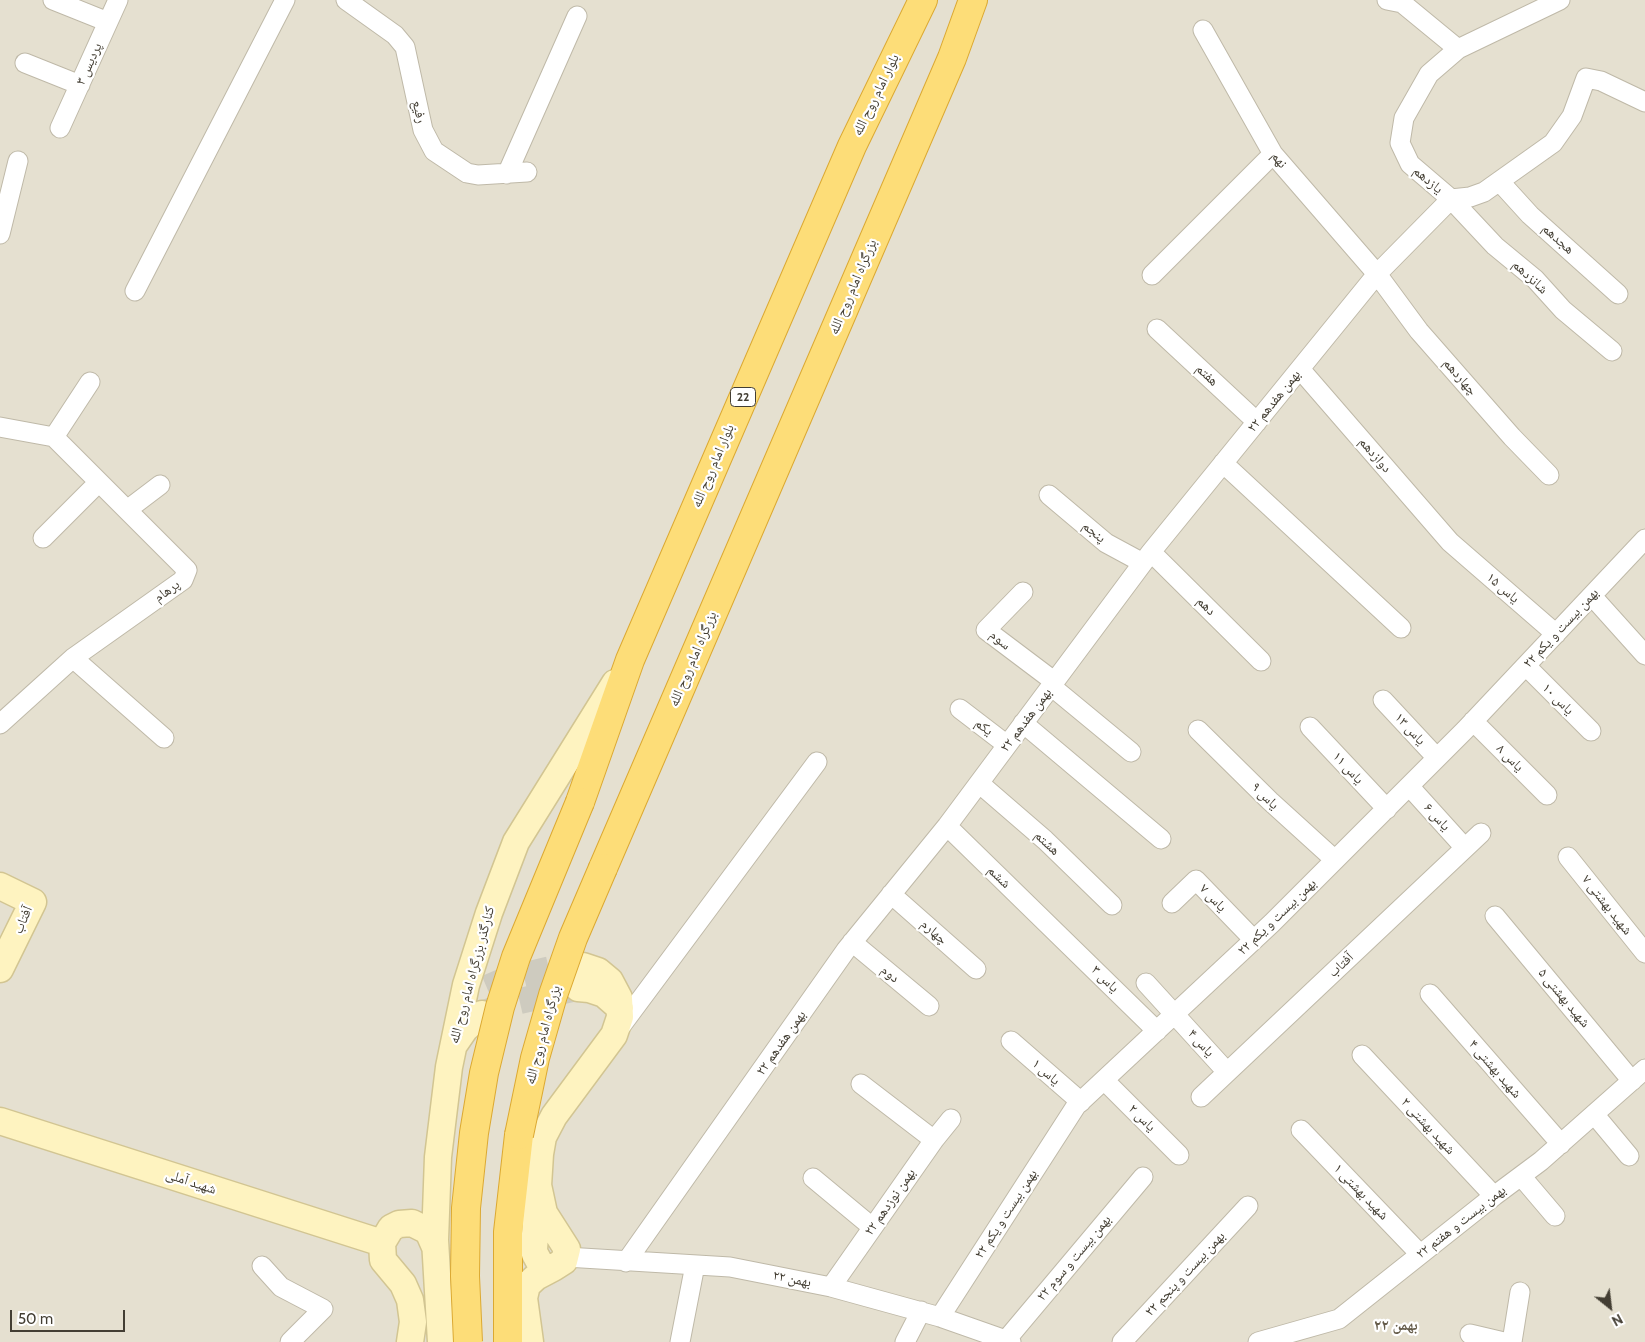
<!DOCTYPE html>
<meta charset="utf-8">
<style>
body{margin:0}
#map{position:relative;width:1645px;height:1342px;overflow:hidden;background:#f1eee2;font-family:Cabin,sans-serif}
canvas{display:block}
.north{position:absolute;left:1585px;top:1282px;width:50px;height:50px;-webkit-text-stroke:4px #fff;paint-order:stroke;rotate:151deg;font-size:14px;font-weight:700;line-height:20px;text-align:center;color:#433e33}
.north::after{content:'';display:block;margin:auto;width:18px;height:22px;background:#433e33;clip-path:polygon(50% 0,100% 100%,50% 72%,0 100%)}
.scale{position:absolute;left:10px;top:1310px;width:115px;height:22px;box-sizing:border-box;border:2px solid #433e33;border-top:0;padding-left:6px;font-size:15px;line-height:18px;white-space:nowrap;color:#433e33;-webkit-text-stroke:4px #fff;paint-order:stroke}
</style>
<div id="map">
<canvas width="1645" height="1342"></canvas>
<div class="north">N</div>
<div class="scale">50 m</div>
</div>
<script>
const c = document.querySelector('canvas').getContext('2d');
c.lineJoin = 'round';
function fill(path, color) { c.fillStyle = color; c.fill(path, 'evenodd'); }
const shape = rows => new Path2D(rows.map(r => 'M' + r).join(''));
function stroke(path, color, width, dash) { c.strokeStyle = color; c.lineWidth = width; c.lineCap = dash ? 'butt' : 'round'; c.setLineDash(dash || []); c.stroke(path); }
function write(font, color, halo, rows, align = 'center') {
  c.font = font + ' Cabin,"Noto Naskh Arabic",sans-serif'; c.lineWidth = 4.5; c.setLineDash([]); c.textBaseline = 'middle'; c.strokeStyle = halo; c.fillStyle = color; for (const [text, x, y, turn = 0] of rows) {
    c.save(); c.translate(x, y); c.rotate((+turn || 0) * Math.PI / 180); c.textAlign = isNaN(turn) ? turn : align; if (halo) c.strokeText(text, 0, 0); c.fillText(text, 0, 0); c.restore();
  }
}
const residential = shape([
 [0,0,1645,0,1645,1342,0,1342]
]);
const secondaryTunnel = shape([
 [487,988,508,979,568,965,583,966],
 [483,1014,503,1005,572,989]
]);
const minor = shape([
 [53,0,108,22],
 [346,0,395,35,405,47,423,130,434,151,467,173,478,175,527,172],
 [1387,0,1402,3,1458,49],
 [1560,0,1458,49,1429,74,1404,118,1400,143,1410,164,1451,199,1495,246,1535,279,1563,310,1612,351],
 [1203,30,1273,154,1377,274,1419,331,1512,437,1549,475],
 [25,63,80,85],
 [60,128,118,0],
 [507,174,577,16],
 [1500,182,1530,215,1618,294],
 [1451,199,1470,197,1484,192,1553,143,1572,116,1586,78,1601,81,1645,102],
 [0,234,18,161],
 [1152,275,1273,154],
 [135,291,285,0],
 [1157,329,1257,422],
 [1300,369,1450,542,1556,634],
 [0,427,54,437,187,570,183,580,73,658,0,724],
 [54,437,90,382],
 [1223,463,1401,628],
 [1049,495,1106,543,1143,563],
 [127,510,160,485],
 [43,538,99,482],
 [1151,552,1261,661],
 [1023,592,986,630,1055,682],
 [1592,596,1645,655],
 [73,658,164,738],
 [1526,666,1591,731],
 [1051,686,1131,752],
 [1383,700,1437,758],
 [960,709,1007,745],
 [1473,721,1547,795],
 [1023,723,1161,839],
 [1310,727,1387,809],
 [1198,730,1270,801,1335,860],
 [979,783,1045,840,1112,905],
 [1409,786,1465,848],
 [947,826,1157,1031],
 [1568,857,1645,953],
 [891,894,976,969],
 [1172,903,1196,880,1254,940],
 [1495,916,1632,1081],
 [852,942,929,1006],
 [1146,983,1227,1072],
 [1430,994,1561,1144],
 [618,1030,817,762],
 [1011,1041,1081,1102],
 [1362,1055,1494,1196],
 [1104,1080,1179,1155],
 [861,1084,934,1140],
 [1201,1097,1481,833],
 [1594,1114,1629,1156],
 [1301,1130,1420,1254],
 [1521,1176,1555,1216],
 [813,1178,872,1227],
 [566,1257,730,1267,831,1287,940,1317,1011,1342],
 [626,1262,846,950,947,826,1151,552,1377,274,1451,199],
 [262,1266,281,1287,323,1309,290,1342],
 [831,1287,934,1140,951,1119],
 [940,1317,1076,1106,1272,923,1465,730,1645,539],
 [1470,1334,1504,1342],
 [1006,1340,1143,1177],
 [680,1342,695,1265],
 [905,1342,921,1311],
 [1122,1342,1248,1206],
 [1258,1342,1339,1319,1494,1196,1541,1161,1645,1069],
 [1512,1342,1520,1292]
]);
const secondary = shape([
 [0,886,33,902,0,969],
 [578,988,589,989,604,994,620,1008],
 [454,1045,465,1029,482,1014],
 [0,1121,382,1243],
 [538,1185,544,1213,567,1249,564,1261,553,1268,541,1265,535,1254,534,1250,540,1154,543,1137,554,1116,614,1035,620,1017,619,998,610,981,598,971,583,966],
 [527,1285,524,1298,530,1342],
 [508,1324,514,1304,523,1289,536,1277,553,1268],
 [410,1342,413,1322,410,1300,403,1284,383,1260,382,1243,391,1228,399,1224,412,1223,428,1231,435,1247],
 [441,1342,435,1240,438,1157,449,1067,466,985,489,913,516,842,615,683]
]);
const trunk = shape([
 [580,802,630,660,852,146,923,0],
 [603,868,952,58,973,0],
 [508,1342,508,1232,519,1135]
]);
const trunkBridge = shape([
 [519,1135,535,1058,553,995,573,938,603,868],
 [468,1342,465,1276,466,1208,474,1133,484,1073,500,1007,516,957,580,802]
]);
const shields = [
 [743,397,25]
];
const shieldNames = [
 ["22",743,397]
];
const streetNames = [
 ["پردیس ۳",89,64,-66],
 ["بلوار امام روح الله",876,95,-64],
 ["رفیع",419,112,78],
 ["نهم",1279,160,52],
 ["یازدهم",1428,180,40],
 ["هجدهم",1558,239,42],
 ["شانزدهم",1530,277,43],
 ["بزرگراه امام روح الله",853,287,-67],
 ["هفتم",1207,375,43],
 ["چهاردهم",1460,377,49],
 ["۲۲ بهمن هفدهم",1274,401,-51],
 ["دوازدهم",1375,455,49],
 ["بلوار امام روح الله",713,466,-67],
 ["پنجم",1094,532,39],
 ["یاس ۱۵",1503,588,41],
 ["پرهام",167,591,-36],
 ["دهم",1206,606,45],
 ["۲۲ بهمن بیست و یکم",1561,628,-47],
 ["سوم",1000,640,40],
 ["بزرگراه امام روح الله",693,659,-67],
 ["یاس ۱۰",1558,699,45],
 ["۲۲ بهمن هفدهم",1026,720,-53],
 ["یکم",984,727,37],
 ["یاس ۱۳",1410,729,47],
 ["یاس ۸",1510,758,45],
 ["یاس ۱۱",1348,768,47],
 ["یاس ۹",1265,796,44],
 ["یاس ۶",1437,817,48],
 ["هشتم",1047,843,43],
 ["ششم",999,877,44],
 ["یاس ۷",1213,898,46],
 ["شهید بهشتی ۷",1607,905,52],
 ["۲۲ بهمن بیست و یکم",1277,917,-44],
 ["آفتاب",23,920,-67],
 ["چهارم",934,932,42],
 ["آفتاب",1341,965,-43],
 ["دوم",890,974,39],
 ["کنارگذر بزرگراه امام روح الله",472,975,-75],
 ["یاس ۳",1105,979,44],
 ["شهید بهشتی ۵",1564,998,50],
 ["بزرگراه امام روح الله",543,1035,-75],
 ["۲۲ بهمن هفدهم",781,1043,-55],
 ["یاس ۴",1201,1043,48],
 ["شهید بهشتی ۴",1495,1069,49],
 ["یاس ۱",1046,1072,41],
 ["یاس ۲",1142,1118,45],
 ["شهید بهشتی ۲",1428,1126,47],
 ["شهید آملی",191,1182,18],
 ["شهید بهشتی ۱",1361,1192,46],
 ["۲۲ بهمن نوزدهم",890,1202,-55],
 ["۲۲ بهمن بیست و یکم",1006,1214,-57],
 ["۲۲ بهمن بیست و هفتم",1461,1222,-38],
 ["۲۲ بهمن بیست و سوم",1074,1258,-50],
 ["۲۲ بهمن بیست و پنجم",1185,1274,-47],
 ["۲۲ بهمن",792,1279,11]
];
const neighbourhoodNames = [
 ["۲۲ بهمن",1396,1326]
];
fill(residential, '#e5e0d0');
stroke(secondaryTunnel, '#cecbbf', 26, [26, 13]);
stroke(minor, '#bfb9a8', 21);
stroke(secondary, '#d2c592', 29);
stroke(trunk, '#dca932', 30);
stroke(minor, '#fff', 19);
stroke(secondary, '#fef3c0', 26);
stroke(trunk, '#fddd78', 28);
stroke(trunkBridge, '#dca932', 30, []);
stroke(trunkBridge, '#fddd78', 28);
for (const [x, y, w] of shields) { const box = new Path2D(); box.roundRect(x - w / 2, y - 9.5, w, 19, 4); c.fillStyle = '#fff'; c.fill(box); stroke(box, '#433e33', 1); }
write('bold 12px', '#433e33', null, shieldNames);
write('14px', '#433e33', '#fff', streetNames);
write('bold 15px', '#655c4a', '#fff', neighbourhoodNames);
</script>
